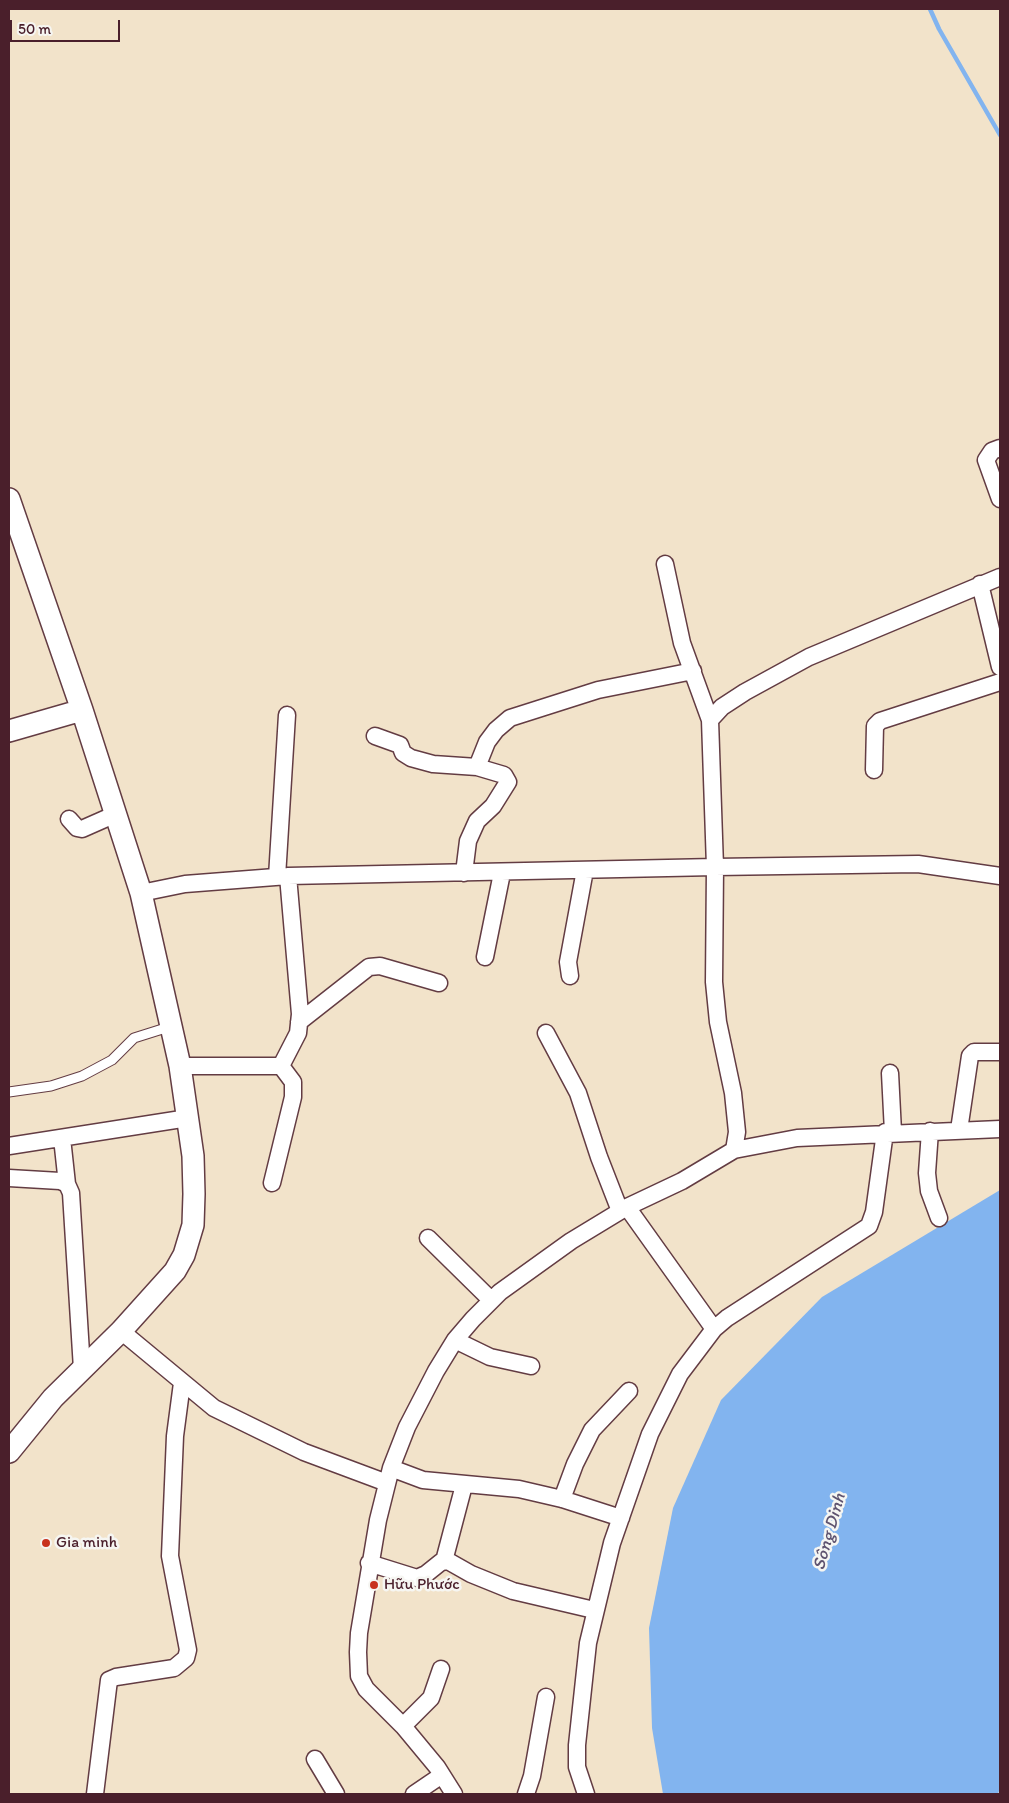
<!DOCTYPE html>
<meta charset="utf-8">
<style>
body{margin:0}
#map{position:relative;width:1009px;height:1803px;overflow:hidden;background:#f2e3ca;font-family:Itim,sans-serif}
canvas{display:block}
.frame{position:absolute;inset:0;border:10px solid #4a1f2b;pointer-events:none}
.scale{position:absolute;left:10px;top:20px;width:110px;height:22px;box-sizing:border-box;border:2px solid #4a1f2b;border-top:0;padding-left:6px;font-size:15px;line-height:18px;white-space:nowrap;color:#4a1f2b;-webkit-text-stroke:4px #f6f6f2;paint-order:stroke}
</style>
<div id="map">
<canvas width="1009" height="1803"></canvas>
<div class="frame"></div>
<div class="scale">50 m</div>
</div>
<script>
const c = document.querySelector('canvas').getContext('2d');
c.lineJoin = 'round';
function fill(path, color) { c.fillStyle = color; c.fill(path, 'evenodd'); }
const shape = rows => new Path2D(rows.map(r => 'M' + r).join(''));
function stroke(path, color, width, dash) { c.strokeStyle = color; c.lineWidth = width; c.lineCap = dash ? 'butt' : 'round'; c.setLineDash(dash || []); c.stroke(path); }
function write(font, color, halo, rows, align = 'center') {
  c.font = font + ' Itim,sans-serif'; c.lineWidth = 5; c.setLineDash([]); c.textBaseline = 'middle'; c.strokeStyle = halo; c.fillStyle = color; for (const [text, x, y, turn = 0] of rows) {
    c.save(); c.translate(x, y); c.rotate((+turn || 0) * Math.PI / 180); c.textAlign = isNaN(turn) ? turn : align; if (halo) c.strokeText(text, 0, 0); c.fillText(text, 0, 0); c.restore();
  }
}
const water = shape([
 [1000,1190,1000,1788,998,1794,663,1794,652,1728,649,1628,673,1508,721,1400,822,1297]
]);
const stream = shape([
 [930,9,939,29,1000,135]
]);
const service = shape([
 [9,1092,51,1086,82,1076,112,1060,134,1038,172,1026]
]);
const minor = shape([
 [1000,448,992,451,986,460,1000,499],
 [665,564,682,643,710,720],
 [980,584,1000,667],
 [375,736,400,745,403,753,411,758,433,764,477,767,504,775,508,782,493,806,477,821,468,841,464,873],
 [477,767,487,742,496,730,510,718,598,690,693,671],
 [874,770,875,726,880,721,1000,682],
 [69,819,77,828,82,829,116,814],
 [277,877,287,715],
 [141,893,185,884,288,876,715,867,918,864,1000,876],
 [485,957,502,873],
 [570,976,568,962,585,870],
 [299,1022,369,967,380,966,439,983],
 [546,1033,578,1093,599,1157,620,1211],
 [180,1066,281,1066],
 [281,1066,298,1033,300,1014,288,876],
 [890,1073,893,1132],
 [959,1130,970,1056,974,1052,1000,1052],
 [930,1131,927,1173,929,1191,939,1218],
 [62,1138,67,1184],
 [9,1146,188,1118],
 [734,1150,797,1138,1000,1129],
 [9,1178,60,1181,67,1184,71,1193,82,1369],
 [272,1183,293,1097,293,1082,281,1066],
 [627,1207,714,1329],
 [428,1238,491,1300],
 [121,1331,214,1408,304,1452,387,1483],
 [455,1340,490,1357,531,1366],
 [391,1468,423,1480,519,1489,562,1499,621,1518],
 [562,1499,575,1464,592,1430,629,1391],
 [444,1561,464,1485],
 [369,1563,417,1578,426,1574,441,1562,448,1561,471,1574,513,1591,594,1610],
 [403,1726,431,1698,441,1669],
 [315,1759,336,1794],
 [95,1794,109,1680,116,1677,174,1668,186,1658,188,1650,170,1556,175,1436,182,1383],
 [414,1794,442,1775],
 [454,1794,437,1767,403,1726,366,1689,359,1676,358,1652,359,1633,378,1520,391,1468,407,1427,436,1371,455,1340,473,1319,500,1292,571,1241,627,1207,682,1181,734,1150,737,1132,733,1093,718,1022,714,982,715,867,710,720,722,707,745,692,809,657,1000,577],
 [526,1794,532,1776,546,1697],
 [586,1794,577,1767,577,1745,588,1643,612,1543,650,1434,680,1374,714,1329,727,1318,869,1226,874,1212,885,1132]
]);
const tertiary = shape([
 [9,499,82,710,141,893,180,1066,193,1156,194,1194,193,1225,184,1255,175,1271,121,1331,53,1398,9,1452],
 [9,731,82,710]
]);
const markers = [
 [46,1543,5,"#c8321e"],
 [374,1585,5,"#c8321e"]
];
const poiNames = [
 ["Gia minh",56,1543],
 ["Hữu Phước",384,1585]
];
const waterNames = [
 ["Sông Dinh",830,1532,-74]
];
fill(water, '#82b4ef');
stroke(stream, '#82b4ef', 4.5);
stroke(service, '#633c43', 11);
stroke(minor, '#633c43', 19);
stroke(tertiary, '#633c43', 24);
stroke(service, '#fff', 9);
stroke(minor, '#fff', 16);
stroke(tertiary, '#fff', 21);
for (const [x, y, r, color] of markers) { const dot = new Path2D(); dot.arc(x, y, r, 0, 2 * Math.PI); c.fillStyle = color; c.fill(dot); stroke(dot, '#f6f6f2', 2); }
write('16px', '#4a1f2b', '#f6f6f2', poiNames, 'left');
write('italic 18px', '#5e5370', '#f6f6f2', waterNames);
</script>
